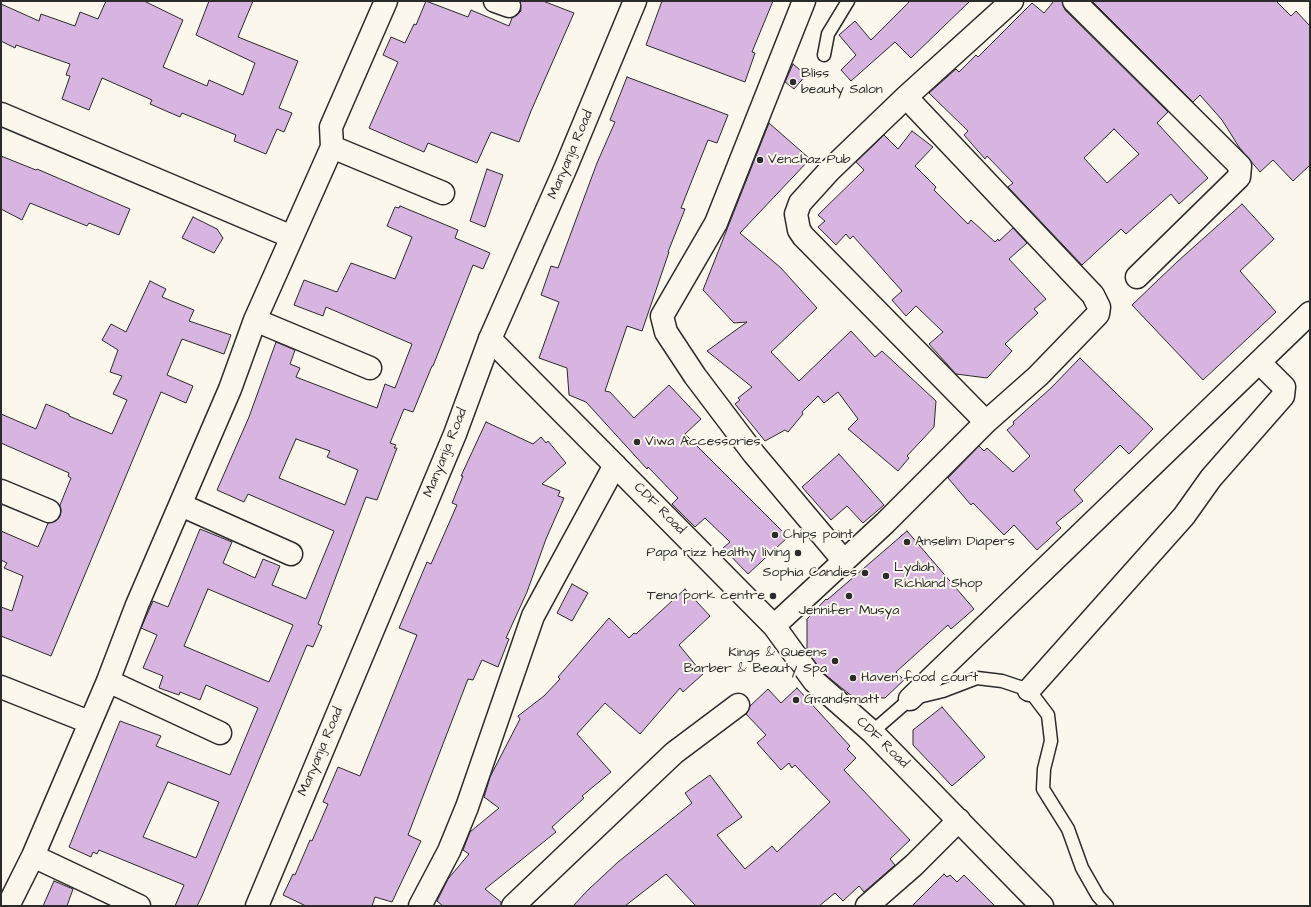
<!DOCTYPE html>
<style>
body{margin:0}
#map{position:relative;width:1311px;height:907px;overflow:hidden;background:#fbf7ec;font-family:"Architects Daughter",sans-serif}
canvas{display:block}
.frame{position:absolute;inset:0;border:2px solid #2b2b2b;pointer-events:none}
</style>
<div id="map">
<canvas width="1311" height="907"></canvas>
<div class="frame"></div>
</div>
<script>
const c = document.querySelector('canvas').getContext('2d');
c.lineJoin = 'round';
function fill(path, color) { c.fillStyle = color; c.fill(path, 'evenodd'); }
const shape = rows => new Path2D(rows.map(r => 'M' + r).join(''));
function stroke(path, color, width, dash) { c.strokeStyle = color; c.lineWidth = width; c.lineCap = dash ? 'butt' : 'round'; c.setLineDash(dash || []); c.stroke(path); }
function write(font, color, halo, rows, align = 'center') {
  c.font = font + ' "Architects Daughter",sans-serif'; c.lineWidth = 4; c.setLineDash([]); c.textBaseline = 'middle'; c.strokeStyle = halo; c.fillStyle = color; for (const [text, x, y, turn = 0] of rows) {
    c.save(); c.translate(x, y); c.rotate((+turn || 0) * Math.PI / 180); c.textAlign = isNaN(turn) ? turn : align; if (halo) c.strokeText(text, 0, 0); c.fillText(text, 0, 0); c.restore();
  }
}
const building = shape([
 [106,1,144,1,183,20,163,67,207,86,209,80,243,95,255,63,196,35,209,1,253,1,238,37,298,61,279,108,292,113,284,132,277,129,266,154,234,141,236,135,182,113,180,117,150,104,152,100,102,78,89,110,62,99,70,76,66,75,70,64,16,45,15,48,1,41,1,4,39,21,41,14,75,26,80,12,98,19,106,1],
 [426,1,468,17,471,10,509,26,512,18,517,15,521,11,520,1,543,1,574,13,531,111,519,142,491,132,477,163,428,143,424,152,369,128,398,62,383,55,391,37,405,43,414,24,416,25,426,1],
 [662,1,773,1,752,52,755,53,745,82,646,45,662,1],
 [910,1,970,1,911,58,895,42,851,81,841,70,856,55,839,35,855,21,871,40,910,1],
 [1054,1,1062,1,1065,10,1168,112,1157,123,1208,178,1179,204,1171,194,1126,234,1121,229,1082,265,1008,187,1013,183,987,156,985,159,964,135,968,131,929,93,956,69,959,72,976,55,978,57,1032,3,1044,13,1054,1],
 [1114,129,1139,154,1107,183,1084,158,1114,129],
 [1092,1,1276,1,1291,16,1296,11,1310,26,1310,165,1293,181,1273,160,1260,172,1239,147,1222,120,1200,95,1193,102,1092,1],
 [793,64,806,75,794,89,785,82,793,64],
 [627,77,728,115,717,143,708,140,681,208,685,209,668,252,669,252,642,331,627,326,605,391,610,392,634,418,669,385,701,419,685,434,788,537,748,574,723,548,730,542,705,518,695,527,672,504,678,498,648,467,647,469,586,402,569,395,567,368,539,358,559,302,541,295,551,266,558,268,597,163,615,122,610,120,627,77],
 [769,123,810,159,740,233,781,268,817,308,771,352,799,381,851,331,875,357,882,351,936,401,934,427,907,456,909,458,898,471,848,429,858,419,838,392,824,403,818,396,802,412,803,414,788,432,785,430,765,441,735,404,740,400,738,398,752,387,707,351,747,322,734,323,703,290,769,123],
 [912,131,933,147,915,166,936,187,934,190,968,224,971,220,995,242,998,239,999,241,1013,228,1027,243,1009,259,1046,299,1034,309,1038,313,1005,344,1012,351,987,378,956,374,929,344,943,332,916,306,906,316,892,300,902,291,853,236,850,239,846,234,836,245,818,227,825,221,818,215,864,170,856,162,884,135,898,149,912,131],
 [1,156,36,170,37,169,130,209,119,235,89,223,87,226,30,203,22,220,1,209,1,156],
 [487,169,503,175,485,227,470,221,487,169],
 [1242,204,1274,239,1240,271,1276,312,1203,380,1132,305,1178,261,1242,204],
 [400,206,458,230,455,238,490,253,483,269,473,265,433,366,432,366,413,412,404,409,390,443,396,445,394,448,397,448,377,500,366,497,318,624,322,626,313,647,307,645,202,896,197,906,175,906,184,885,99,850,97,854,93,852,91,857,69,847,120,721,161,736,156,746,230,775,258,708,206,685,200,700,180,692,179,695,159,688,163,676,143,668,157,635,141,628,153,601,168,607,200,529,232,542,223,563,255,578,263,559,280,566,272,585,306,599,334,531,248,494,244,502,217,490,249,417,276,342,295,350,290,364,300,368,296,377,353,399,377,408,385,384,395,388,412,344,326,307,323,316,294,305,304,280,337,292,351,263,395,279,412,237,387,226,395,207,399,208,400,206],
 [296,439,330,451,327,457,358,470,345,505,279,478,296,439],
 [208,589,293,625,269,682,184,646,208,589],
 [168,782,219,802,196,858,143,837,168,782],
 [193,217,217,229,223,238,214,253,182,238,193,217],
 [150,281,166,289,162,297,194,310,189,321,231,335,224,354,182,339,167,375,193,386,186,403,161,392,51,656,1,636,1,607,12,611,23,576,4,568,7,563,1,560,1,531,38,547,48,523,56,521,60,516,61,510,60,505,71,478,68,476,69,473,1,443,1,414,36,429,46,404,69,414,69,416,112,434,127,400,113,394,122,376,110,372,118,350,102,340,111,324,126,332,150,281],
 [1080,358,1153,429,1129,454,1120,445,1074,490,1083,501,1056,523,1061,528,1037,550,1014,525,1004,535,973,503,971,505,948,478,979,446,984,451,987,448,1013,472,1030,456,1007,430,1014,424,1013,422,1051,388,1080,358],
 [486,422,533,444,541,437,546,443,548,441,566,463,542,484,560,491,558,496,564,498,546,539,527,592,506,638,509,639,498,667,482,660,473,680,468,679,408,835,421,841,392,902,375,897,372,906,306,906,283,895,293,874,295,875,310,840,312,841,328,804,323,802,338,767,360,776,417,635,399,628,427,562,431,564,457,505,452,503,463,476,461,476,486,422],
 [839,454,884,505,863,523,847,506,831,520,802,487,839,454],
 [907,531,974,609,951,629,948,625,896,672,904,680,885,698,853,697,823,673,807,651,807,619,826,599,827,600,907,531],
 [572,584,588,593,572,621,557,613,572,584],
 [685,589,710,616,679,645,703,674,683,692,680,688,640,734,605,703,577,734,611,772,582,796,584,798,552,827,556,832,485,889,501,902,501,906,443,906,437,901,448,879,469,854,463,850,470,832,499,808,484,797,490,777,520,719,518,716,544,696,560,679,558,677,609,618,629,638,634,633,636,634,685,589],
 [797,688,850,746,847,749,856,758,844,770,910,840,890,859,895,865,864,892,859,886,843,901,835,893,819,906,696,906,666,874,625,906,573,906,588,890,618,862,692,803,685,793,710,775,742,817,717,835,745,869,772,846,777,852,830,802,795,765,792,768,789,763,781,770,757,743,766,735,746,714,750,706,768,689,781,703,797,688],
 [942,707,985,757,952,786,913,745,913,730,942,707],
 [944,874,947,877,950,875,957,882,964,875,995,906,912,906,944,874],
 [54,881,73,889,67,906,43,906,54,881]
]);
const lane = shape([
 [824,55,828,34,848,1],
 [872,732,910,699,943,691,977,678,1002,681,1029,690,1048,715,1051,741,1044,769,1043,789,1068,829,1082,868,1098,896,1107,906]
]);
const street = shape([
 [495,1,509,6],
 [804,1,716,223,662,316,666,332,695,376,754,454,844,561],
 [1074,1,1240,166,1239,177,1137,277],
 [1,114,292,237],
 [332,147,443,193],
 [255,320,370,368],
 [490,339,774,626,814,681,872,732,1042,906],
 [986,422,803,236,799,230,796,214,800,203,829,171,906,97,1012,1],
 [1,491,49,511],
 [181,505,291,554],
 [774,626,885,523,986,422,1038,376,1098,314,1099,307,1093,295,906,97],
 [108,681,220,733],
 [1,687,89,722],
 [1029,690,1184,516,1211,478,1283,396,1284,387,1259,362],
 [910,699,1310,313],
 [33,856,139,906],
 [8,906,33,856,108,681,137,605,230,389,255,320,332,147,331,127,386,1],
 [420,906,449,851,467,807,533,616,615,465],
 [513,906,674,753,738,705],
 [867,906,914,865,959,820]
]);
const secondary = shape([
 [257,906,455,434,490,339,566,167,635,1]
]);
const markers = [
 [793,82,4,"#2b2b2b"],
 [760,160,4,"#2b2b2b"],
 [637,442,4,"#2b2b2b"],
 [775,535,4,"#2b2b2b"],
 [907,542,4,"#2b2b2b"],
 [798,553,4,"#2b2b2b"],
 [865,573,4,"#2b2b2b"],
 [886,576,4,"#2b2b2b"],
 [773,596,4,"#2b2b2b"],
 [849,596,4,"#2b2b2b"],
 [835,661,4,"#2b2b2b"],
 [853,678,4,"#2b2b2b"],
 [796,700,4,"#2b2b2b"]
];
const poiNames = [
 ["Bliss",801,74],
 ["beauty Salon",801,90],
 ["Venchaz Pub",768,160],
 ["Viwa Accessories",645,442],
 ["Chips point",783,535],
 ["Anselim Diapers",915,542],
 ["Papa rizz healthy living",790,553,"right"],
 ["Lydiah",894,568],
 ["Richland Shop",894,584],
 ["Sophia Candies",857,573,"right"],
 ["Tena pork centre",765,596,"right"],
 ["Jennifer Musya",849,611,"center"],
 ["Kings & Queens",827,653,"right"],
 ["Barber & Beauty Spa",827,669,"right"],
 ["Haven food court",861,678],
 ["Grandsmatt",804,700]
];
const streetNames = [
 ["Manyanja Road",571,155,-67],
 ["Manyanja Road",446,453,-68],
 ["CDF Road",659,509,45],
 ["CDF Road",882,743,44],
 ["Manyanja Road",321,752,-67]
];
fill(building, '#d7b5e0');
stroke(building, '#2b2b2b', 1);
stroke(lane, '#2b2b2b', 15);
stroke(street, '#2b2b2b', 25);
stroke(secondary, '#2b2b2b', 25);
stroke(lane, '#fbf7ec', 12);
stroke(street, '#fbf7ec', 22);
stroke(secondary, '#fbf7ec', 22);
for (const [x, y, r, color] of markers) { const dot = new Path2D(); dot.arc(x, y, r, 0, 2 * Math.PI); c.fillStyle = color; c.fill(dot); stroke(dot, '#fbf7ec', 1.5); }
write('14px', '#2b2b2b', '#fbf7ec', poiNames, 'left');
write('14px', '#2b2b2b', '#fbf7ec', streetNames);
</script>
